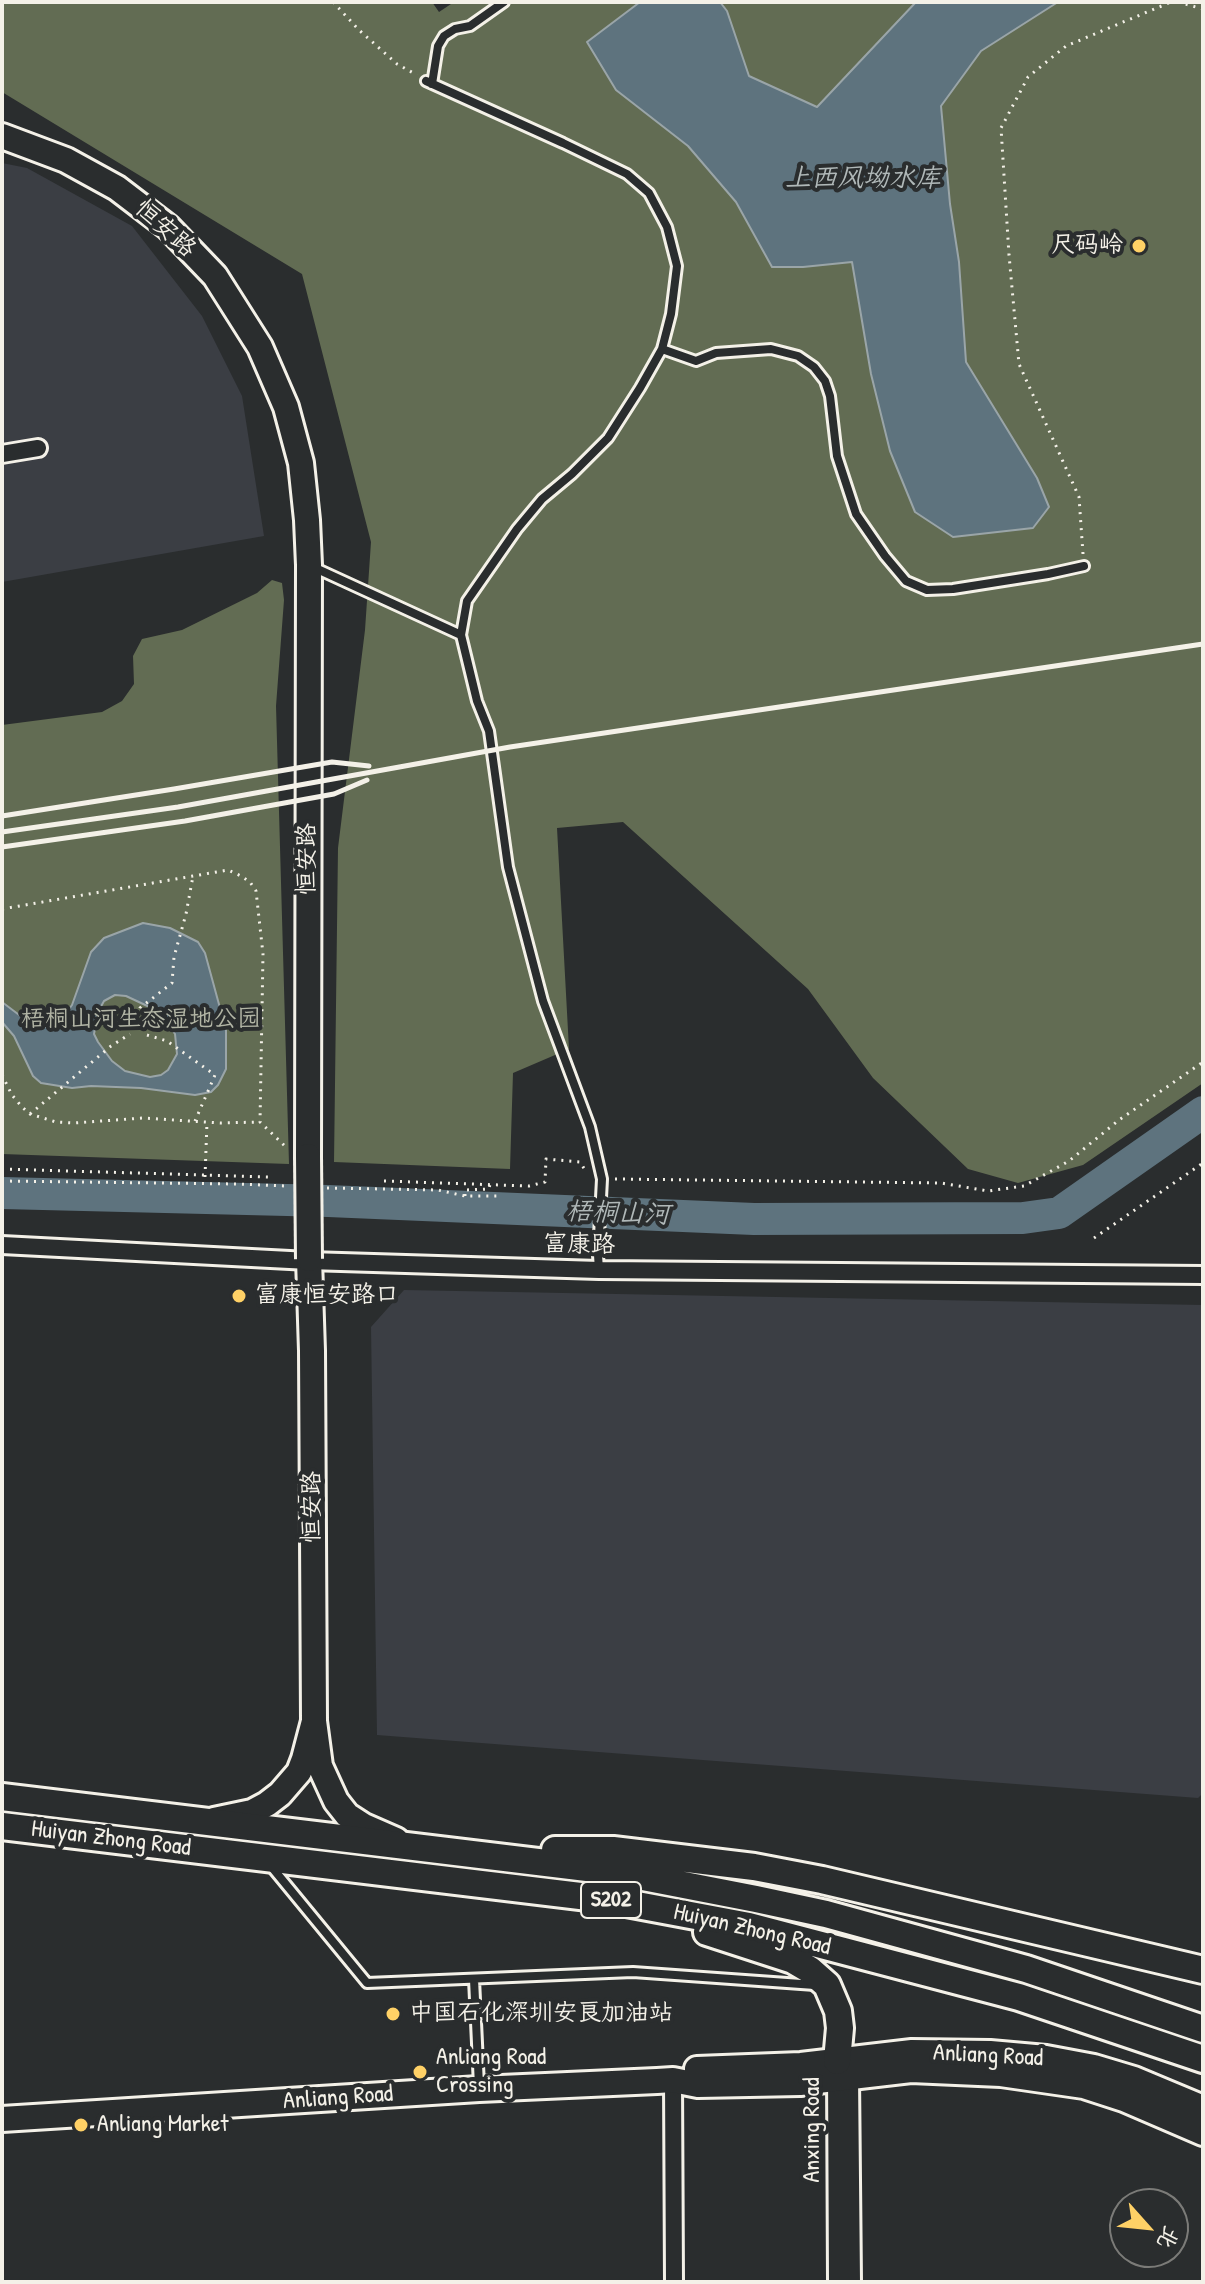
<!DOCTYPE html>
<meta charset="utf-8">
<style>
body{margin:0}
#map{position:relative;width:1205px;height:2284px;overflow:hidden;background:#2a2d2e;font-family:"Patrick Hand","LXGW WenKai TC",sans-serif}
canvas{display:block}
.frame{position:absolute;inset:0;border:4px solid #f4f1e8;pointer-events:none}
.north{position:absolute;left:1109px;top:2188px;width:80px;height:80px;box-sizing:border-box;background:#2a2d2e;border:2px solid #7b7b78;border-radius:50%;rotate:117deg;font-size:22px;font-weight:700;line-height:32px;text-align:center;color:#f4f1e8}
.north::after{content:'';display:block;margin:auto;width:28px;height:36px;background:#ffd166;clip-path:polygon(50% 0,100% 100%,50% 72%,0 100%)}
</style>
<div id="map">
<canvas width="1205" height="2284"></canvas>
<div class="frame"></div>
<div class="north">北</div>
</div>
<script>
const c = document.querySelector('canvas').getContext('2d');
c.lineJoin = 'round';
function fill(path, color) { c.fillStyle = color; c.fill(path, 'evenodd'); }
const shape = rows => new Path2D(rows.map(r => 'M' + r).join(''));
function stroke(path, color, width, dash) { c.strokeStyle = color; c.lineWidth = width; c.lineCap = dash ? 'butt' : 'round'; c.setLineDash(dash || []); c.stroke(path); }
function write(font, color, halo, rows, align = 'center') {
  c.font = font + ' "Patrick Hand","LXGW WenKai TC",sans-serif'; c.lineWidth = 8; c.setLineDash([]); c.textBaseline = 'middle'; c.strokeStyle = halo; c.fillStyle = color; for (const [text, x, y, turn = 0] of rows) {
    c.save(); c.translate(x, y); c.rotate((+turn || 0) * Math.PI / 180); c.textAlign = isNaN(turn) ? turn : align; if (halo) c.strokeText(text, 0, 0); c.fillText(text, 0, 0); c.restore();
  }
}
const built = shape([
 [2,163,27,168,132,226,202,316,242,396,264,536,2,582],
 [404,1290,1203,1305,1203,1793,1198,1798,377,1735,371,1327]
]);
const green = shape([
 [2,2,432,2,439,12,454,2,640,2,587,42,616,90,688,146,736,202,772,267,803,267,852,262,859,306,998,416,966,362,959,262,950,204,941,106,981,51,1058,2,1203,2,1203,1083,1083,1165,1018,1183,968,1169,873,1078,808,989,623,822,557,828,569,1049,513,1073,510,1169,334,1162,338,848,365,630,371,542,302,274,2,92],
 [720,2,916,2,817,107,749,76,727,11],
 [272,580,282,583,284,600,276,706,289,1164,2,1154,2,725,102,712,122,701,134,684,133,656,142,639,182,630,257,593]
]);
const water = shape([
 [640,2,720,2,727,11,749,76,817,107,916,2,1058,2,981,51,941,106,950,204,959,262,966,362,1037,478,1049,507,1033,528,953,537,915,512,890,451,871,374,852,262,803,267,772,267,736,202,688,146,616,90,587,42,640,2],
 [143,923,170,928,198,942,205,953,226,1030,226,1069,218,1085,211,1092,195,1095,141,1088,91,1086,72,1088,41,1083,33,1076,14,1036,2,1022,2,1002,35,1027,51,1027,59,1023,72,1005,91,952,104,938,143,923],
 [115,995,126,996,156,1010,165,1019,175,1034,177,1054,168,1070,161,1075,150,1077,125,1071,112,1061,98,1042,94,1034,98,1012,104,1001,115,995]
]);
const river = shape([
 [2,1193,328,1201,754,1219,1023,1218,1059,1213,1203,1112]
]);
const path = shape([
 [333,2,359,30,397,64,417,75],
 [1178,2,1203,9],
 [1083,554,1079,497,1019,364,1009,255,1001,128,1028,77,1066,46,1171,2],
 [2,909,228,870,241,876,250,882,256,891,263,954,260,1122,287,1148],
 [137,1024,140,1008,172,983,174,957,186,914,193,876],
 [147,1035,167,1041,215,1075,195,1121],
 [2,1075,12,1095,22,1107,30,1114,56,1122,74,1123,143,1118,220,1123,260,1122],
 [30,1114,111,1046,130,1034],
 [2,1169,270,1177],
 [205,1177,207,1122],
 [615,1179,941,1183,988,1191,1024,1186,1069,1161,1119,1120,1203,1062],
 [2,1181,237,1184,287,1186],
 [384,1181,529,1186,545,1182,546,1159,580,1162,587,1173],
 [327,1188,438,1190,465,1196,498,1196],
 [465,1196,465,1190,489,1189,490,1184],
 [1094,1238,1203,1163]
]);
const lane = shape([
 [426,81,563,143,627,174,649,193,667,227,677,266,671,314,662,349,640,388,608,438,572,474,542,499,517,529,467,601,461,635,477,701,489,731,508,867,543,1001,590,1127,602,1179,598,1255,599,1270],
 [432,84,438,46,444,36,455,29,470,26,504,2],
 [662,349,696,361,716,353,771,349,798,356,814,367,825,381,830,396,837,456,856,514,885,556,906,581,927,590,953,589,1048,574,1084,566],
 [313,567,461,635],
 [270,1865,367,1983,633,1972,815,1985],
 [474,1979,479,2086]
]);
const street = shape([
 [2,454,38,448],
 [2,1245,309,1261,599,1270,1203,1275],
 [846,2069,850,2077,852,2282],
 [836,2070,837,2282],
 [673,2080,674,2282]
]);
const secondary = shape([
 [2,136,66,160,117,188,168,227,215,276,260,347,286,407,301,463,307,520,309,565,308,1156],
 [309,1259,312,1351,314,1721],
 [214,1820,252,1812,267,1804,280,1794,299,1772,304,1759,314,1721,320,1766,336,1801,347,1815,364,1826,396,1840],
 [697,2069,801,2065,912,2052,990,2053,1046,2058,1094,2067,1134,2079,1203,2108],
 [2,2119,479,2089,657,2081,673,2080,698,2085,800,2083,911,2070,1001,2074,1084,2086,1124,2099,1203,2133]
]);
const primary = shape([
 [2,1797,612,1871,756,1899,826,1914,1026,1969,1203,2029],
 [2,1826,605,1899,749,1926,1019,1997,1203,2059],
 [555,1850,613,1850,754,1867,822,1880,1203,1970],
 [707,1932,793,1960,810,1970,827,1985,838,2011,840,2028,837,2061]
]);
const rail = shape([
 [2,816,174,789,332,762,369,766],
 [2,832,178,807,510,747,1203,644],
 [2,847,185,821,334,794,367,780]
]);
const secondaryBridge = shape([
 [308,1156,309,1259]
]);
const markers = [
 [1139,246,8,"#ffd166"],
 [239,1296,8,"#ffd166"],
 [393,2014,8,"#ffd166"],
 [420,2072,8,"#ffd166"],
 [81,2125,8,"#ffd166"]
];
const shields = [
 [611,1900,60]
];
const shieldNames = [
 ["S202",611,1900]
];
const streetNames = [
 ["恒安路",165,229,42],
 ["恒安路",308,859,-90],
 ["富康路",579,1245,1],
 ["恒安路",313,1507,-90],
 ["Huiyan Zhong Road",111,1839,7],
 ["Huiyan Zhong Road",752,1930,13],
 ["Anliang Road",988,2056,3],
 ["Anliang Road",338,2098,-4],
 ["Anxing Road",813,2130,-90]
];
const poiNames = [
 ["尺码岭",1123,246,"right"],
 ["富康恒安路口",255,1296],
 ["中国石化深圳安良加油站",409,2014],
 ["Anliang Road",436,2058],
 ["Crossing",436,2086],
 ["Anliang Market",97,2125]
];
const parkNames = [
 ["梧桐山河生态湿地公园",141,1020]
];
const waterNames = [
 ["上西风坳水库",863,179],
 ["梧桐山河",618,1214,2]
];
fill(built, '#3b3e44');
fill(green, '#626c53');
fill(water, '#5e737e');
stroke(water, '#9aa5a8', 2);
stroke(river, '#5e737e', 32);
stroke(lane, '#f4f1e8', 14);
stroke(street, '#f4f1e8', 22);
stroke(secondary, '#f4f1e8', 30);
stroke(primary, '#f4f1e8', 32);
stroke(path, '#f4f1e8', 3, [2, 6]);
stroke(lane, '#2a2d2e', 8);
stroke(street, '#2a2d2e', 16);
stroke(secondary, '#2a2d2e', 24);
stroke(primary, '#2a2d2e', 26);
stroke(rail, '#f4f1e8', 5);
stroke(secondaryBridge, '#f4f1e8', 30, []);
stroke(secondaryBridge, '#2a2d2e', 24);
for (const [x, y, r, color] of markers) { const dot = new Path2D(); dot.arc(x, y, r, 0, 2 * Math.PI); c.fillStyle = color; c.fill(dot); stroke(dot, '#2a2d2e', 3); }
for (const [x, y, w] of shields) { const box = new Path2D(); box.roundRect(x - w / 2, y - 18, w, 36, 6); c.fillStyle = '#2a2d2e'; c.fill(box); stroke(box, '#f4f1e8', 2); }
write('bold 22px', '#f4f1e8', null, shieldNames);
write('24px', '#f4f1e8', '#2a2d2e', streetNames);
write('24px', '#f4f1e8', '#2a2d2e', poiNames, 'left');
write('24px', '#b2b5a5', '#2a2d2e', parkNames);
write('italic 26px', '#b0b8b8', '#2a2d2e', waterNames);
</script>
